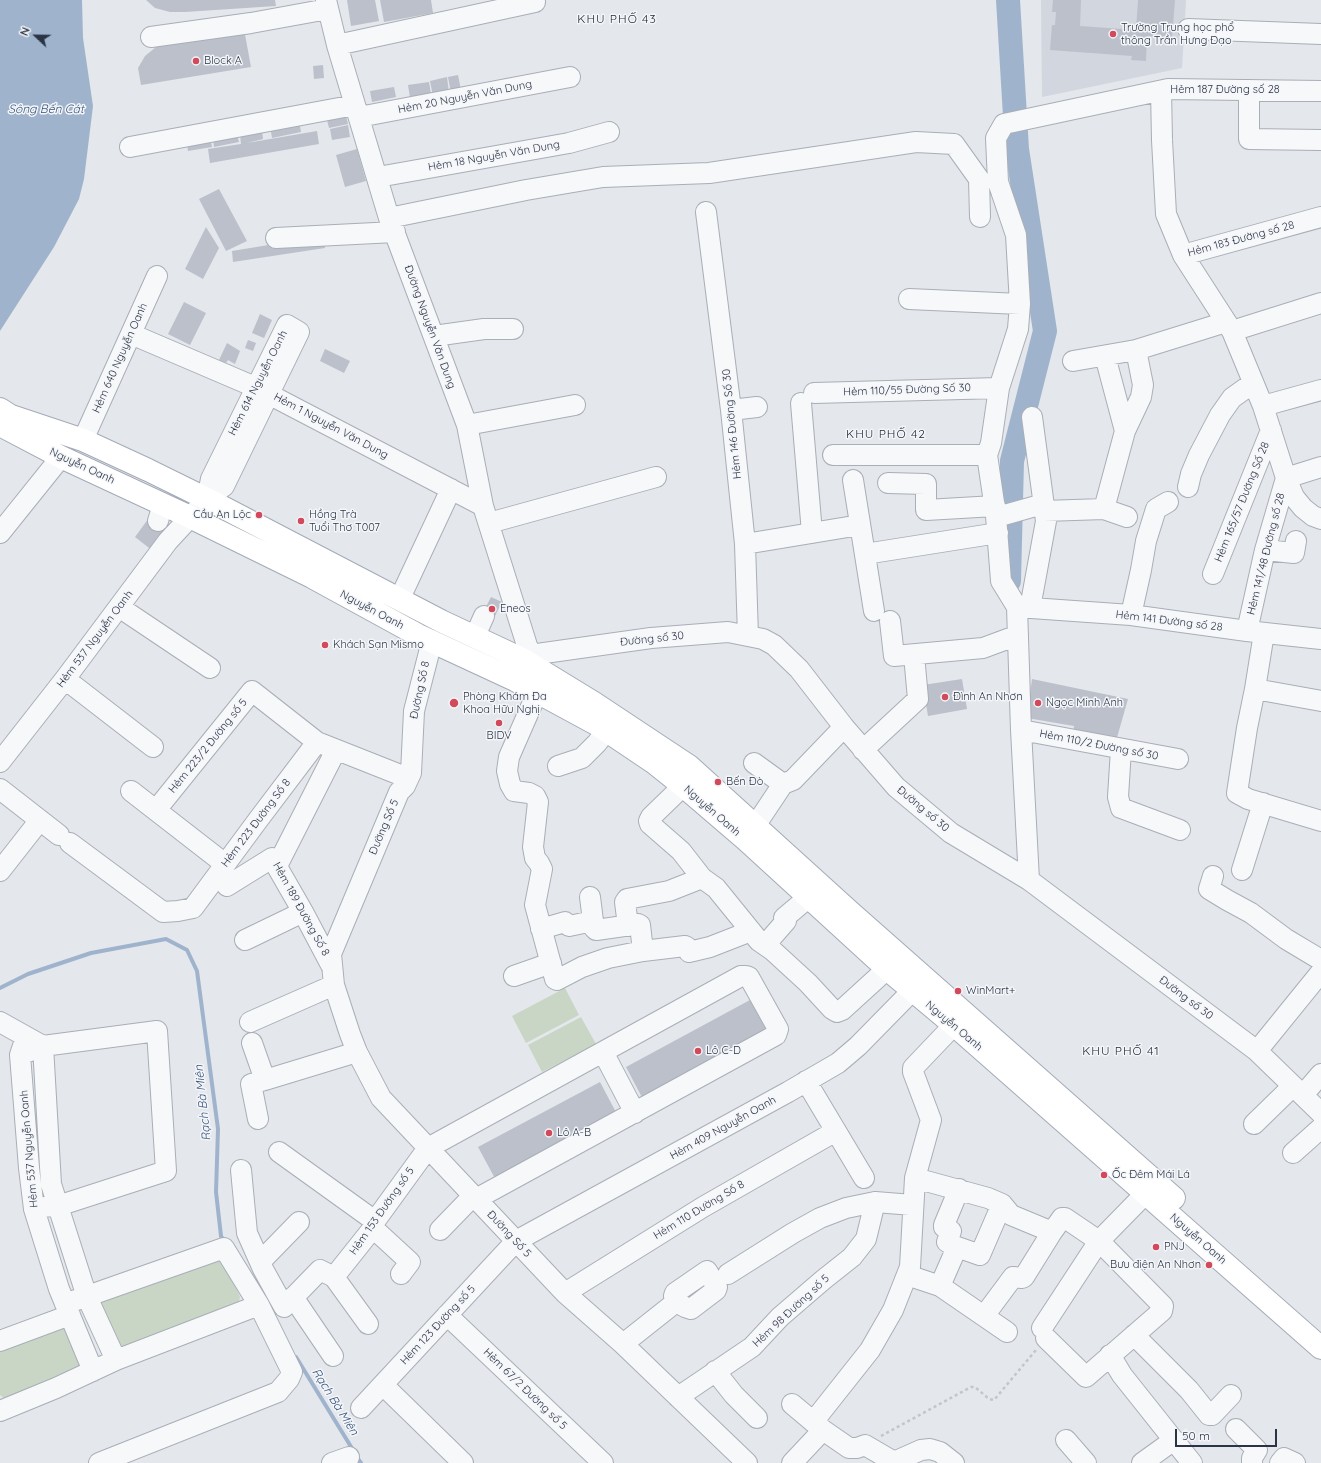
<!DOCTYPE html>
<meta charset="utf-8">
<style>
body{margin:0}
#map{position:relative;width:1321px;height:1463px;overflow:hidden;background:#e4e7ec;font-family:Quicksand,sans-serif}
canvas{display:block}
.north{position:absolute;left:16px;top:16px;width:40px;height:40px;-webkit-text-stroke:3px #f4f6f9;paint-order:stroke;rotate:292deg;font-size:11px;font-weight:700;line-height:16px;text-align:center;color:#2b3445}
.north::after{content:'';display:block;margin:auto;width:14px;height:18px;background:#2b3445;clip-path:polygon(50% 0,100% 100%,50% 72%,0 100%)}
.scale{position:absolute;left:1175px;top:1429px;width:102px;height:18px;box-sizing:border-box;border:2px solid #2b3445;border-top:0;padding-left:5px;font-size:12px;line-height:14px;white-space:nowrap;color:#2b3445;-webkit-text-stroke:3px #f4f6f9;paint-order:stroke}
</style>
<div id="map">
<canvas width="1321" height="1463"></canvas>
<div class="north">N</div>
<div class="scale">50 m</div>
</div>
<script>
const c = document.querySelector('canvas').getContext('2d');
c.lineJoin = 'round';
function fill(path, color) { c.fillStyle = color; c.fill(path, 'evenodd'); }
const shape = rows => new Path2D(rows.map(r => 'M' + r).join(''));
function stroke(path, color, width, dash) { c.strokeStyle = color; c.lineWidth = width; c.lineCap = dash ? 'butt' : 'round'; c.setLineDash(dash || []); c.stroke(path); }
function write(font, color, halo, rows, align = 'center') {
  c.font = font + ' Quicksand,sans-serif'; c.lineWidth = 3; c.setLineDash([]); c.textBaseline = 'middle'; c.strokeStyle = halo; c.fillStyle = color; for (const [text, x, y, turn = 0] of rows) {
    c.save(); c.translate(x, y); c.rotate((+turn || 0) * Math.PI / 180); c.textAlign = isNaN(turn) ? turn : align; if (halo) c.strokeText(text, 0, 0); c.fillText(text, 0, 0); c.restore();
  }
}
const built = shape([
 [1041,0,1186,0,1182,68,1042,97]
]);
const green = shape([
 [565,988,579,1015,526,1043,512,1016],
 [581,1017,596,1044,542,1072,528,1045],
 [221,1259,224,1262,240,1297,239,1302,235,1306,120,1351,97,1308,100,1299],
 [66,1325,82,1365,76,1370,5,1399,0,1395,0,1347]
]);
const water = shape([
 [0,0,82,0,83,38,93,106,84,179,79,199,54,247,0,331]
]);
const stream = shape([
 [0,988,28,974,91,953,166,939,187,950,197,971,218,1129,216,1192,221,1236,225,1243],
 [296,1357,353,1450],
 [356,1456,361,1463]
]);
const river = shape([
 [1008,0,1017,149,1045,331,1012,461,1009,581]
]);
const building = shape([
 [146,0,275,0,276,6,185,12,170,12,155,8],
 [347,0,375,0,379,21,351,26],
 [380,0,431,0,433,13,384,22],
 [1053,0,1081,0,1080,26,1136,30,1138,0,1175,0,1172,38,1147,36,1146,61,1131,60,1132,56,1050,50,1052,25,1055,25,1056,12,1052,12],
 [244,29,251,67,141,85,138,68,145,56,156,47,171,41],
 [323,65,324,78,314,79,313,66],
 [458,75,461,90,451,93,448,77],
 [447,77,449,93,433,96,430,81],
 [429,82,431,94,410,98,408,85],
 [394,87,396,97,372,102,370,91],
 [346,116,348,124,329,128,327,120],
 [299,120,301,132,272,138,270,126],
 [348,125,350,137,332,140,330,129],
 [262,130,263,139,247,143,317,131,319,144,210,163,208,149,241,144,240,134],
 [237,135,239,142,214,147,213,139],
 [210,138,212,147,188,151,187,142],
 [357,149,366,181,345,187,336,155],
 [219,189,247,241,226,251,199,199],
 [206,227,219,248,203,279,185,269],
 [323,236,325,248,233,262,232,251],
 [184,302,206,313,190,345,168,334],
 [260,314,272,320,264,338,252,333],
 [248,340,256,343,253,351,245,348],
 [227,343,240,351,235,364,228,360,226,363,219,360],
 [325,349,350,361,344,373,320,361],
 [151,515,169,529,153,551,135,537],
 [491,597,502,602,493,620,482,615],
 [962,679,967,709,928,716,923,685],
 [1032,679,1128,699,1116,741,1073,734,1074,726,1027,718],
 [750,1000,769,1035,645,1103,626,1067],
 [600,1082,619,1118,498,1184,478,1147]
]);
const path = shape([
 [881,1436,971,1387,975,1387,989,1399,994,1400,1036,1350]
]);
const minor = shape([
 [326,0,337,45,389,218,467,425,483,506,530,655],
 [1188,29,1321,34],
 [151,37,251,23,328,9],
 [337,45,535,2],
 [1249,90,1249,139,1321,140],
 [1161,91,1162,140,1166,214,1183,255,1321,217],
 [359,117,570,77],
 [130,147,355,105],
 [378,177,569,143,609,132],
 [706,212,731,410,745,544,748,636],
 [389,218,526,190,603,177,709,173,916,142,954,144,979,179,980,217],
 [276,238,395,232],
 [1183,255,1232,331,1263,406],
 [909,299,1020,304],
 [1232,331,1321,303],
 [131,334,255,387,483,506],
 [434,336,484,329,513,329],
 [1073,361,1136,350,1226,322],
 [1321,390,1263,406,1286,478,1321,467],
 [814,393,999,388],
 [801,403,812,533],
 [731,410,757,407],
 [467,425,575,405],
 [1125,431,1141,397,1143,385,1136,350],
 [83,440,157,276],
 [833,455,987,455],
 [1286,478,1294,497,1303,508,1313,516,1321,519],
 [853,480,874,611],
 [888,483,926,484,926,510,995,506],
 [1188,487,1191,474,1199,455,1220,415,1232,398,1253,383],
 [1104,509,1125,431,1105,356],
 [1044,511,1104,509,1127,517],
 [996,516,1004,515,1043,504],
 [158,521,163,504],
 [489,523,656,477],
 [0,533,61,457],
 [745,544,860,525],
 [1265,550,1294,553,1296,541],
 [865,554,998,533],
 [1213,574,1271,430],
 [400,598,451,489],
 [119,607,210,668],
 [1017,607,1131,615,1247,631,1321,639],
 [1030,608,1046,521,1032,417],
 [1131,615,1141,570,1146,541,1156,509,1168,502],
 [890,621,894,656,983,648,1018,635],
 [1247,631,1265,550,1286,478],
 [1264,633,1255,689,1321,701],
 [475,636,484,616],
 [432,641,414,711,411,773,405,786,399,792,331,954,334,985,350,1034,357,1052,381,1098,565,1293,623,1344,747,1463],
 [516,670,522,659,530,655,651,638,728,632,763,639,774,645,799,669,844,727,896,787,951,833,1029,880,1257,1051,1321,1113],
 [65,679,153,747],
 [1255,689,1247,728,1237,793,1248,799,1321,821],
 [537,693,509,757,507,771,510,784,514,791,529,793,535,796,538,802,533,847,535,858,539,863,542,869,535,905,555,979,557,980,582,967,608,958,643,951,685,946,687,947,689,952,710,947,751,931],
 [1021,730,1178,759],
 [1121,749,1118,797,1121,808,1180,830],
 [863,750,918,699,914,655],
 [0,762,65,679,168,541,207,499,224,486,299,332,287,325,211,479,207,499],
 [754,763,783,784,755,826],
 [558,766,582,758,597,743,606,731],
 [783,784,793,780,844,727],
 [683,786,651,817,649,821,650,824,681,851,702,878,716,888,759,941,772,950,808,983,832,1009,837,1012,842,1010,887,969],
 [0,789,59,835],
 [131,791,225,864],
 [156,810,252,691,317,742],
 [70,843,163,912,178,911,193,908,258,820,317,742,408,778],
 [277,866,336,750],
 [1242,870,1263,803],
 [0,871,40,820],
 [1213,876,1209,889,1227,900,1251,913,1286,939,1321,960],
 [1029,880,1021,730,1017,607,1001,581,996,516,987,455,991,443,999,388,1018,329,1020,304,1016,235,998,182,996,138,1004,124,1168,89,1321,91],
 [227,886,272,858,303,912,331,965],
 [590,897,593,921],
 [628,926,625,902,627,899,669,891,702,878],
 [541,929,565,922,569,926,593,921,594,928,596,930,638,924,640,925,643,951],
 [245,940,303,912],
 [765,945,786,921,784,918,809,897],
 [514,976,551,963],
 [0,1022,43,1046,51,1184,87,1297,116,1360],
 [250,1022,334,985],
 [24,1043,20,1055,29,1168,34,1209,59,1289,93,1371],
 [252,1043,265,1080,251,1084,258,1119],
 [1257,1051,1321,972],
 [603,1052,635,1113],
 [20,1055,43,1046,157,1031,166,1171,67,1203,34,1209],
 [265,1080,357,1052],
 [806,1081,864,1178],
 [1303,1095,1321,1074],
 [1254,1124,1293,1086],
 [279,1152,375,1221],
 [1293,1153,1321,1128],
 [241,1170,247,1233,263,1269,284,1307,320,1270,334,1277,373,1228,375,1221,428,1148,741,976,746,976,749,977,778,1029,776,1035,476,1199],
 [915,1178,988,1198,1002,1204,1011,1215,1052,1232,1062,1218,1065,1218,1099,1241,1163,1306,1162,1311,1086,1377,1046,1338],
 [373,1228,410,1262,401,1274],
 [440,1230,473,1196],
 [957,1247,947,1242,951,1231,944,1227,944,1225,959,1189],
 [260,1262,299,1222],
 [707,1271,717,1287,716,1290,691,1309,685,1307,676,1302,674,1296,675,1293,707,1271],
 [728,1274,793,1233,820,1218,846,1208,875,1202,913,1205],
 [907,1275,940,1286,1007,1332],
 [334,1277,368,1324],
 [940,1286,957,1247,980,1255,1002,1204],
 [565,1293,703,1207,836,1131],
 [293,1297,333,1356],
 [65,1304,224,1248,259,1305,292,1372,289,1379,278,1392,99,1463],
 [447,1315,603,1463],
 [984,1316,1013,1277,1022,1278,1024,1277,1052,1232],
 [1042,1328,1099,1241,1146,1193],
 [1134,1335,1189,1390,1209,1415,1212,1415,1231,1395],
 [0,1341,70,1315],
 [623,1344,676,1302],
 [1110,1355,1122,1375,1192,1463],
 [715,1371,734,1395,757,1418],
 [383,1385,463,1463],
 [678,1397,752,1347,780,1317,823,1280,852,1257,866,1239,875,1202],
 [792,1404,823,1430],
 [361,1408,516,1241,788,1092,838,1063,858,1046,912,991],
 [0,1411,56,1388,116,1360,259,1305],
 [813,1422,870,1350,893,1310,910,1267,915,1178,931,1120,913,1072,913,1068,954,1025],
 [1236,1429,1257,1450,1252,1458,1252,1463],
 [1066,1440,1086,1463],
 [332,1463,349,1457],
 [792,1463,823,1430,849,1448,857,1448,865,1445,894,1462,921,1450,930,1449,940,1452,954,1463],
 [1142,1463,1174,1440],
 [1280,1463,1284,1458,1295,1463]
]);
const major = shape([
 [0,409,11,416,83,440,148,470,207,499,441,621,522,659,594,703,689,766,850,912,1174,1198],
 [0,425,61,457,190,517,312,577,418,635,515,680,598,725,653,762,683,786,746,840,887,969,954,1025,1321,1348]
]);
const markers = [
 [1113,34,4,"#d1495b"],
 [196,61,4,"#d1495b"],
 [259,515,4,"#d1495b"],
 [301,521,4,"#d1495b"],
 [492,609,4,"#d1495b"],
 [325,645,4,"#d1495b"],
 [945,697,4,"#d1495b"],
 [454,703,5,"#d1495b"],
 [1038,703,4,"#d1495b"],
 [499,723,4,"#d1495b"],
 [718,782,4,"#d1495b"],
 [958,991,4,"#d1495b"],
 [698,1051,4,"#d1495b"],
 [549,1133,4,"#d1495b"],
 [1104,1175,4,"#d1495b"],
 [1156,1247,4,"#d1495b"],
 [1209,1265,4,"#d1495b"]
];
const poiNames = [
 ["Trường Trung học phổ",1121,28],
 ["thông Trần Hưng Đạo",1121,41],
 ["Block A",204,61],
 ["Cầu An Lộc",251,515,"right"],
 ["Hồng Trà",309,515],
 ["Tuổi Thơ T007",309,528],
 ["Eneos",500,609],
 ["Khách Sạn Mismo",333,645],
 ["Phòng Khám Đa",463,697],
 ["Khoa Hữu Nghị",463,710],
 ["Đình An Nhơn",953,697],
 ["Ngọc Minh Anh",1046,703],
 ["BIDV",499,736,"center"],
 ["Bến Đò",726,782],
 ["WinMart+",966,991],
 ["Lô C-D",706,1051],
 ["Lô A-B",557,1133],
 ["Ốc Đêm Mái Lá",1112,1175],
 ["PNJ",1164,1247],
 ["Bưu điện An Nhơn",1201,1265,"right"]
];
const streetNames = [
 ["Hẻm 187 Đường số 28",1225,90],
 ["Hẻm 20 Nguyễn Văn Dung",465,97,-11],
 ["Hẻm 18 Nguyễn Văn Dung",494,156,-10],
 ["Hẻm 183 Đường số 28",1241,239,-15],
 ["Đường Nguyễn Văn Dung",430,327,70],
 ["Hẻm 640 Nguyễn Oanh",120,358,-66],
 ["Hẻm 614 Nguyễn Oanh",258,383,-63],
 ["Hẻm 110/55 Đường Số 30",907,390,-2],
 ["Hẻm 146 Đường Số 30",732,424,-96],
 ["Hẻm 1 Nguyễn Văn Dung",331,426,28],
 ["Nguyễn Oanh",82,466,25],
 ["Hẻm 165/57 Đường Số 28",1242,502,-68],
 ["Hẻm 141/48 Đường số 28",1266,554,-76],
 ["Nguyễn Oanh",372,610,28],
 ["Hẻm 141 Đường số 28",1169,621,7],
 ["Hẻm 537 Nguyễn Oanh",95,639,-53],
 ["Đường số 30",652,639,-6],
 ["Đường Số 8",420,690,-78],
 ["Hẻm 110/2 Đường số 30",1099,745,11],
 ["Hẻm 223/2 Đường số 5",208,746,-51],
 ["Đường số 30",923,809,40],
 ["Nguyễn Oanh",712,811,41],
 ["Hẻm 223 Đường Số 8",256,823,-53],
 ["Đường Số 5",384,827,-67],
 ["Hẻm 189 Đường Số 8",301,909,61],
 ["Đường số 30",1186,998,37],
 ["Nguyễn Oanh",954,1026,40],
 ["Hẻm 409 Nguyễn Oanh",723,1128,-29],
 ["Hẻm 537 Nguyễn Oanh",29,1149,-95],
 ["Hẻm 110 Đường Số 8",699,1210,-31],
 ["Hẻm 153 Đường số 5",382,1211,-55],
 ["Đường Số 5",509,1234,47],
 ["Nguyễn Oanh",1198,1239,41],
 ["Hẻm 98 Đường số 5",791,1311,-43],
 ["Hẻm 123 Đường số 5",438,1325,-47],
 ["Hẻm 67/2 Đường số 5",525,1389,44]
];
const neighbourhoodNames = [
 ["KHU PHỐ 43",617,19],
 ["KHU PHỐ 42",886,434],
 ["KHU PHỐ 41",1121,1051]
];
const waterNames = [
 ["Sông Bến Cát",46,109],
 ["Rạch Bà Miên",203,1103,-96],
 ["Rạch Bà Miên",335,1402,58]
];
fill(built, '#d2d6de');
fill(green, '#c9d6c5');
fill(water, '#9fb4cc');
stroke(stream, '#9fb4cc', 4);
stroke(river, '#9fb4cc', 24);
fill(building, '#bbc0ca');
stroke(minor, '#a9aeb7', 22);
stroke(major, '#a3abb8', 24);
stroke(path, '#c2c5cb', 2.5, [3, 3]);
stroke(minor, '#f7f8fa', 20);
stroke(major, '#fff', 22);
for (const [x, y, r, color] of markers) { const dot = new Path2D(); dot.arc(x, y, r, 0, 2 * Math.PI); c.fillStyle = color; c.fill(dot); stroke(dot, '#f4f6f9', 1.5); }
write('11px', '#2b3445', '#f4f6f9', poiNames, 'left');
write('11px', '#2b3445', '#f4f6f9', streetNames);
c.letterSpacing = '1px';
write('12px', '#1d2536', '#f4f6f9', neighbourhoodNames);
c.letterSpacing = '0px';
write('italic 12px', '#34527a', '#f4f6f9', waterNames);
</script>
